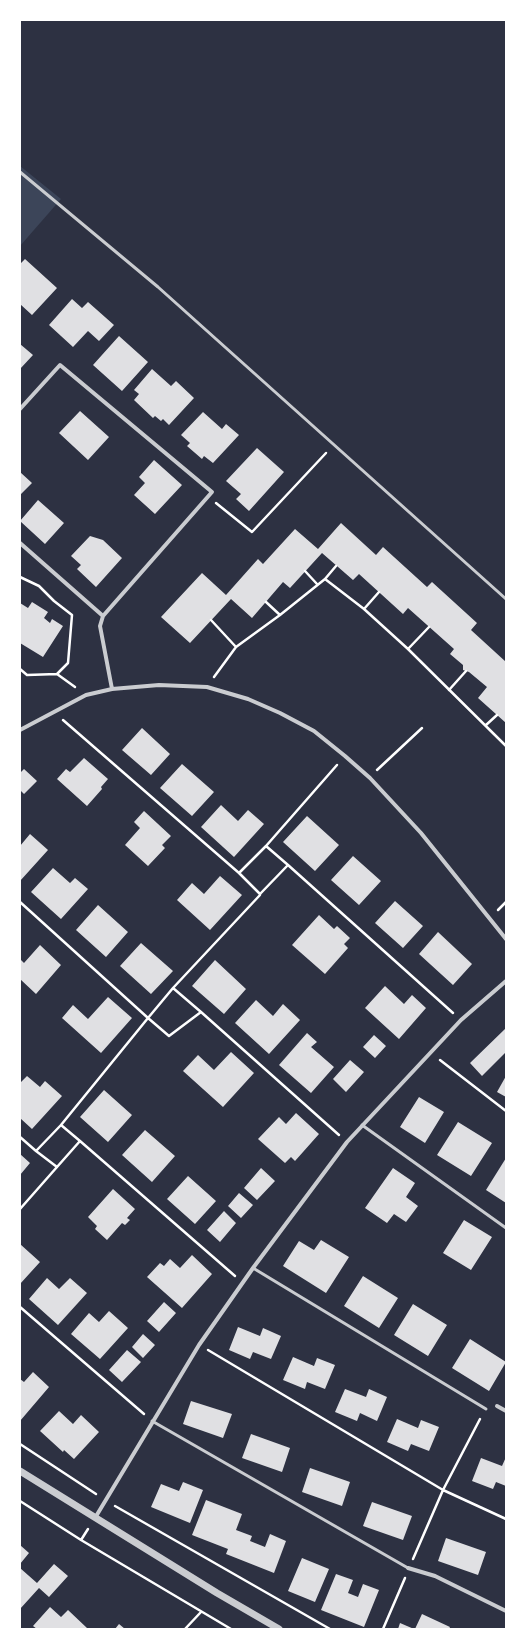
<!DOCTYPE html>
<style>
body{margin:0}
#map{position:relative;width:526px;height:1649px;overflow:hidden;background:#2d3142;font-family:Roboto,sans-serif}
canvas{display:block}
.frame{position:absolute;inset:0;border:21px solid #fff;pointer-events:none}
</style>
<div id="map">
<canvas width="526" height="1649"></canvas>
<div class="frame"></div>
</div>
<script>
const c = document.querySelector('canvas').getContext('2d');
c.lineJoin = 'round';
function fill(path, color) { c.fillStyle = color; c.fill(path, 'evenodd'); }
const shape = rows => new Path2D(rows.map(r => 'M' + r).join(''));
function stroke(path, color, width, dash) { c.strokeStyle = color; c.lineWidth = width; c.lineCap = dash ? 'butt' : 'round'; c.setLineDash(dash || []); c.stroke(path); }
const green = shape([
 [20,166,61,199,20,246]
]);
const building = shape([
 [25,259,57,288,32,315,20,304,20,264],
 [72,299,82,308,88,302,114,325,99,341,88,331,73,347,49,325],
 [119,336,148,362,122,391,93,365],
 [20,344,33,355,20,369],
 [152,369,171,386,176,381,194,398,169,425,163,419,161,421,155,416,153,418,134,400,139,394,134,390],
 [80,411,109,437,88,460,59,433],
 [203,412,222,429,226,424,239,435,213,463,204,456,202,459,187,446,190,443,181,435],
 [257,448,284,472,249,511,236,499,241,494,226,481],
 [154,460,182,485,155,514,134,495,145,483,139,477],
 [20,472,32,483,20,495],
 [38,500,64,523,45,544,20,521],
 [341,523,376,555,383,547,427,587,432,582,477,623,471,630,506,662,506,723,478,698,487,687,469,672,463,670,463,665,450,654,454,649,408,608,403,614,359,574,353,580,322,553,290,588,283,582,252,618,231,599,190,643,161,617,202,573,226,595,258,559,263,564,295,529,318,549],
 [90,536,103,540,122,558,96,587,77,569,81,565,71,556],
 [32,602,48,612,44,618,50,623,52,619,63,626,43,657,20,643,20,603,28,608],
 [142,728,170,754,151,775,122,750],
 [84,758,108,779,101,787,102,789,87,806,57,779,66,769,70,772],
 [182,764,214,792,192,816,160,788],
 [24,769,37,781,24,794,20,790,20,773],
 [221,805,238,821,248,810,264,824,234,857,201,827],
 [144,811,171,836,162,845,165,848,148,866,125,845,140,828,134,822],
 [307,816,339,845,315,871,283,842],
 [30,834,48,850,20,881,20,846],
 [353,856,381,881,359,905,331,880],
 [53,868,70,883,75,878,88,889,61,919,31,892],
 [220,876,242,895,210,930,177,900,192,883,204,894],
 [395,901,423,926,403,948,375,923],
 [98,905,128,932,106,957,76,930],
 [319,915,334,929,337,926,350,938,344,944,348,948,325,974,292,945],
 [438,932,472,964,453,985,419,954],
 [141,943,173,971,151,994,120,966],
 [40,945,61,965,36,994,20,979,20,959,24,963],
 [215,960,246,989,224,1014,192,986],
 [385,986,404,1004,412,995,426,1008,399,1039,365,1008],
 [108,997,132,1018,101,1053,62,1018,73,1005,88,1019],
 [256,1000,273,1016,283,1004,300,1020,269,1054,235,1023],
 [506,1028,506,1052,482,1076,470,1063],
 [307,1033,317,1042,311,1047,334,1067,311,1093,279,1065],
 [374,1035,386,1046,375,1058,363,1047],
 [231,1052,254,1073,223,1107,183,1071,198,1055,214,1070],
 [350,1060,364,1072,346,1092,333,1079],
 [27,1076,40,1087,45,1081,62,1096,32,1129,20,1118,20,1083],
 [506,1076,506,1097,497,1092],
 [104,1090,132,1115,108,1142,80,1117],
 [419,1097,444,1112,425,1143,400,1127],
 [296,1113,319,1134,295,1161,291,1157,285,1163,258,1139,279,1117,286,1124],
 [458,1122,492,1143,471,1176,437,1155],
 [145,1130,175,1156,152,1182,122,1155],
 [20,1154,30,1163,20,1175],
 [506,1158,506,1203,486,1190],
 [261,1168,275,1181,257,1200,244,1188],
 [393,1168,415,1183,406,1197,418,1206,406,1222,394,1214,387,1223,365,1208],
 [188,1176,216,1201,195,1224,167,1199],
 [113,1189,135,1209,127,1218,130,1220,125,1225,122,1223,107,1240,95,1229,97,1226,88,1217],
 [239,1193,253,1205,241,1218,228,1206],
 [224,1211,236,1223,220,1242,207,1230],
 [464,1220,492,1237,471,1270,443,1253],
 [321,1240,349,1257,326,1293,283,1266,299,1241,314,1250],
 [20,1244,40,1262,20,1284],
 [192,1255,212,1274,182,1308,147,1277,160,1263,164,1266,170,1259,180,1268],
 [363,1276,398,1298,379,1328,344,1306],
 [47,1278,59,1289,70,1278,87,1293,58,1325,29,1299],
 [164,1302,176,1313,159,1332,147,1321],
 [413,1304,447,1325,428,1356,394,1335],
 [109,1311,128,1328,100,1359,71,1334,89,1313,99,1322],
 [238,1327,260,1336,263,1328,281,1336,271,1359,253,1352,250,1359,229,1350],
 [143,1334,155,1345,143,1358,132,1347],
 [470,1339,506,1362,489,1391,452,1368],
 [127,1350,141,1362,122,1382,109,1370],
 [293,1357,314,1366,317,1358,335,1365,325,1389,307,1382,305,1389,283,1380],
 [33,1372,49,1387,20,1421,20,1379,24,1382],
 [345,1389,366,1397,369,1389,387,1397,377,1421,360,1413,357,1421,335,1412],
 [191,1401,232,1414,223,1438,183,1424],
 [59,1411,73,1424,81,1415,99,1432,74,1459,64,1450,63,1452,40,1431],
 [397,1419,418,1428,421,1420,439,1427,429,1451,411,1444,408,1451,387,1442],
 [251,1434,290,1448,282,1472,242,1458],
 [506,1457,506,1486,496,1482,493,1489,472,1481,481,1458,502,1466],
 [310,1468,350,1482,342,1506,302,1492],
 [183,1482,203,1490,190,1523,151,1507,161,1484,179,1491],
 [206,1500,242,1514,236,1530,252,1536,250,1541,265,1547,270,1534,286,1541,274,1573,226,1554,228,1549,192,1535],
 [372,1502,412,1516,403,1540,363,1526],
 [446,1538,486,1552,478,1575,438,1561],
 [20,1545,29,1553,20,1564],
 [302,1558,329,1569,315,1602,288,1591],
 [54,1564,68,1576,49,1597,39,1588,20,1609,20,1568,37,1583],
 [336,1574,353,1580,348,1593,358,1597,363,1584,379,1590,364,1627,321,1610],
 [50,1607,61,1617,68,1610,87,1628,86,1629,37,1629,33,1626],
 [422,1614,450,1627,449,1629,415,1629],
 [400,1623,414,1629,398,1629],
 [119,1624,125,1629,115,1629]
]);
const path = shape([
 [216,503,252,532,326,453],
 [305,571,317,584],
 [20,577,39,586,54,601,72,615,68,663,57,674],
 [325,579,336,566],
 [266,602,280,615],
 [364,609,379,592],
 [211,620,236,647],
 [408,649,429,627],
 [20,669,27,675,57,674,75,687],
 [214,677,236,647,280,615,325,579,364,609,408,649,506,746],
 [449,690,466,671],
 [63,720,239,873,260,894,288,865,266,846,239,873],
 [486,725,497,715],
 [377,770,422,728],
 [266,846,337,765],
 [288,865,453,1013],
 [20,902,148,1018,61,1125],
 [498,910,506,902],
 [173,988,201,1012,169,1036,148,1018,173,988],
 [173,988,260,895],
 [201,1012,339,1135],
 [440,1060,506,1111],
 [20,1137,36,1151],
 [80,1141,235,1276],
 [20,1209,57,1167,80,1141,61,1125,36,1151,57,1167],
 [20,1307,144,1414],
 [208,1350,443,1490,506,1519],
 [20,1444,96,1494],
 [20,1501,81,1540,231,1629],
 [115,1506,330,1629],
 [81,1540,88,1529],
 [413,1559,443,1490,480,1419],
 [185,1629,201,1612],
 [383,1629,405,1578]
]);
const service = shape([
 [20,172,158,287,506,599],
 [362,1125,506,1228],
 [253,1268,486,1409],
 [152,1421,408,1568]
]);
const minor = shape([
 [20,409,60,365,212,492,103,616,100,626,112,689],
 [20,543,103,616],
 [20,730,86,695,112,689,159,685,207,687,248,699,280,713,314,731,345,756,370,778,421,833,506,939],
 [497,1406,506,1411],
 [95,1518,199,1345,253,1268,347,1142,461,1020,506,981],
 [408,1568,435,1576,506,1611]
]);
const tertiary = shape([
 [20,1471,217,1593,279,1629]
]);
fill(green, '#3c4559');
fill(building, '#e0e0e3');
stroke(path, '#fff', 2.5);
stroke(service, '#caccd0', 3);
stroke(minor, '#caccd0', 4);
stroke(tertiary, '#caccd0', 7);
</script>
